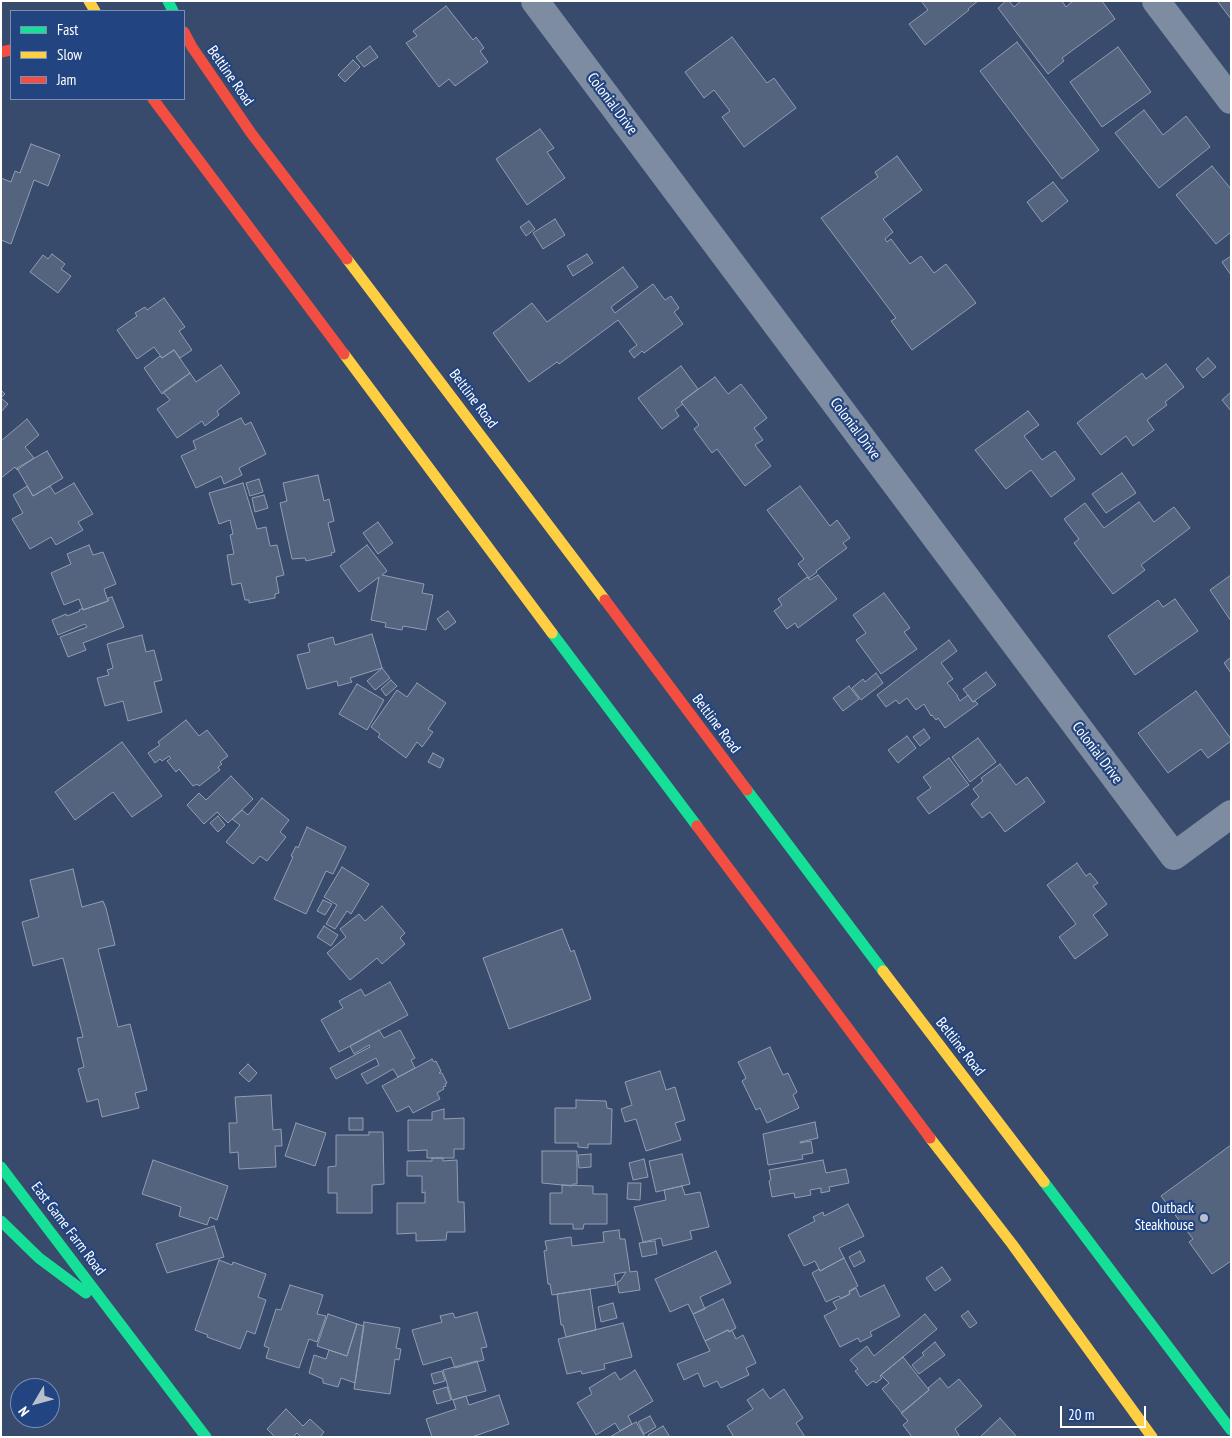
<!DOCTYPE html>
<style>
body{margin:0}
#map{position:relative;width:1232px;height:1438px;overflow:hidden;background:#384b6c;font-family:"PT Sans Narrow",sans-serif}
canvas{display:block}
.frame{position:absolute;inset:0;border:2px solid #fff;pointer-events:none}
.legend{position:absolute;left:10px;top:10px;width:175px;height:90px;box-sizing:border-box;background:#224582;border:1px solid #7a8fb4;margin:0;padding:6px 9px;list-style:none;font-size:15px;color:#fff}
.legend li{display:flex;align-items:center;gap:10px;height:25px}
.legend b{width:25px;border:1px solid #7a8fb4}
.north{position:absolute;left:10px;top:1378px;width:50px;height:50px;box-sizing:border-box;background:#224582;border:1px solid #7a8fb4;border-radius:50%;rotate:233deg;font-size:14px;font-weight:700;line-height:20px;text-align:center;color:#fff}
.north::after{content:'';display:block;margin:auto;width:18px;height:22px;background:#b9c0cc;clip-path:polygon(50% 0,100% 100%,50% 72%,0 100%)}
.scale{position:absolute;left:1060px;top:1406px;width:86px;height:22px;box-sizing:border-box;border:2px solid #fff;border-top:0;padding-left:6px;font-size:15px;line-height:18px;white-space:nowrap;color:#fff;-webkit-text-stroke:4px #224582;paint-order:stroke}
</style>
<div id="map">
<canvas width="1232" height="1438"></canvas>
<div class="frame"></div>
<ul class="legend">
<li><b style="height:6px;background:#16e098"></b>Fast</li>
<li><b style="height:6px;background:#ffcf43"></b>Slow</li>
<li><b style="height:6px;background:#f24e42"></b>Jam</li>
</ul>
<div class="north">N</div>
<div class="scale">20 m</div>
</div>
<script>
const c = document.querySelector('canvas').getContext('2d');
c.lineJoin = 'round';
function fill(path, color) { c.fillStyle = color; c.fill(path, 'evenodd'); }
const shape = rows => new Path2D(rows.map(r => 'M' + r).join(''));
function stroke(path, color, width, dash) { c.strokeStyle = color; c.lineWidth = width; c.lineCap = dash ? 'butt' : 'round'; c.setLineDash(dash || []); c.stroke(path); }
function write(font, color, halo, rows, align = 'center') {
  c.font = font + ' "PT Sans Narrow",sans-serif'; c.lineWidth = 4.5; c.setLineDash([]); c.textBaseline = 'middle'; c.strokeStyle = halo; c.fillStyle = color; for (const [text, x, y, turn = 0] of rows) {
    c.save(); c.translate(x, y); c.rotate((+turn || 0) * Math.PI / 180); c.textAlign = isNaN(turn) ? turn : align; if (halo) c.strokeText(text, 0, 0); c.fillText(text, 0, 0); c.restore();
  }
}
const building = shape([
 [921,1,978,1,968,9,969,10,925,45,909,24,928,10,921,1],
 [1006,1,1009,1,1014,7,1021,1,1062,1,1066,7,1073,1,1102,1,1115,19,1062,58,1064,61,1048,74,998,8,1006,1],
 [1219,1,1231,1,1231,19,1218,2,1219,1],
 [446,6,473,40,476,37,484,48,480,51,488,62,455,86,449,79,439,87,406,43,417,36,413,31,446,6],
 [732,37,767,83,774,78,796,108,744,147,722,117,730,111,714,90,704,98,685,72,732,37],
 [1017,42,1099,150,1062,179,980,71,1017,42],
 [370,46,378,57,364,67,356,57,370,46],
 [1118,47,1151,92,1102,127,1070,82,1118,47],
 [353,60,360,67,345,82,338,75,353,60],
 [1144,110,1163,135,1186,116,1210,147,1159,188,1115,133,1144,110],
 [540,129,554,148,547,152,565,178,527,205,496,159,540,129],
 [31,144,60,155,48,186,34,180,11,244,1,240,1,178,11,182,15,171,20,173,31,144],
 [897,156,922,190,883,219,893,232,885,239,887,242,891,239,910,264,921,256,934,273,946,264,976,303,912,350,891,321,896,318,821,218,878,177,875,172,897,156],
 [1212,166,1231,189,1231,232,1216,244,1176,195,1212,166],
 [1053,182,1068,201,1042,222,1027,202,1053,182],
 [555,219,565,235,543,249,533,233,555,219],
 [529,221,535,229,526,236,520,227,529,221],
 [52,254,65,264,61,269,71,276,58,293,30,272,43,255,48,259,52,254],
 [587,254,593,263,573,276,567,266,587,254],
 [1231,256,1231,275,1222,262,1231,256],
 [623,267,638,287,611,307,615,313,653,284,665,300,671,296,679,308,674,312,683,324,644,353,642,351,634,358,629,351,637,345,618,320,559,364,557,362,529,382,493,333,532,303,547,322,623,267],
 [164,298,185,327,179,331,192,350,180,358,174,350,162,358,154,347,137,359,117,330,137,316,135,313,145,307,147,310,164,298],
 [174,350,190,373,162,394,144,368,160,356,162,358,174,350],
 [1208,358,1216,367,1203,378,1196,369,1208,358],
 [1166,364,1184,387,1165,402,1167,405,1147,420,1154,430,1133,446,1126,436,1101,455,1077,423,1142,373,1146,379,1166,364],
 [221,365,240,393,217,411,219,415,205,426,202,421,177,438,157,409,170,400,163,392,190,373,196,382,221,365],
 [681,366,698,389,681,402,683,404,675,410,679,416,662,429,638,398,681,366],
 [715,377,728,394,741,384,767,418,754,428,763,440,755,445,771,466,745,486,717,449,712,453,694,429,699,425,681,402,715,377],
 [1,390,5,394,1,398,8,404,1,412,1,390],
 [1231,392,1231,411,1222,400,1231,392],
 [1028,411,1039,425,1024,436,1042,460,1055,451,1075,479,1051,497,1031,470,1006,489,975,450,1028,411],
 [241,418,245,425,251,422,266,454,239,468,242,475,224,484,221,476,196,488,181,456,196,449,193,441,241,418],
 [27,419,39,435,25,447,34,458,17,470,15,467,1,478,1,441,27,419],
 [47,451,63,478,33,496,17,468,47,451],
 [1122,473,1136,493,1106,513,1092,494,1122,473],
 [318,475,324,501,329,499,334,521,328,523,335,552,331,553,332,555,306,561,305,558,292,559,280,503,287,501,283,483,318,475],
 [259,479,263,492,250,496,246,483,259,479],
 [74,483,93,514,78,522,83,530,56,545,51,537,30,549,12,519,23,513,13,495,27,486,33,496,50,486,55,494,74,483],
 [243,483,257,529,266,527,270,546,277,545,284,575,276,577,279,593,275,594,275,598,249,603,249,600,245,600,241,583,232,585,227,555,234,554,230,535,233,534,230,520,219,524,209,493,243,483],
 [800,486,830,526,837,520,850,538,843,543,847,548,816,571,817,572,809,578,798,564,804,559,767,510,800,486],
 [264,495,268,508,255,512,252,498,264,495],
 [1139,502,1154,522,1174,507,1190,528,1141,565,1145,570,1113,594,1074,543,1079,539,1064,519,1085,503,1104,528,1139,502],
 [378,522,393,543,378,554,363,533,378,522],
 [89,545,93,555,103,552,116,584,104,589,108,601,83,610,79,599,64,605,51,573,71,564,67,554,89,545],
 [367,545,387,571,382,575,424,584,422,593,433,595,426,630,403,626,402,630,385,627,386,623,371,620,379,577,359,592,340,566,367,545],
 [818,575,837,599,798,628,795,623,787,629,774,611,782,605,778,599,807,577,810,580,818,575],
 [1231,575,1231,621,1210,590,1231,575],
 [884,593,910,628,904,632,917,649,881,674,856,640,866,633,853,615,884,593],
 [112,597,124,627,83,643,86,650,68,657,60,637,87,627,85,624,58,635,52,620,66,614,67,616,80,611,79,610,83,608,83,610,108,601,108,598,112,597],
 [1175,599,1198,631,1135,675,1108,636,1158,600,1163,607,1175,599],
 [448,611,456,622,445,630,437,619,448,611],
 [372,634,382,668,350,678,352,682,338,686,337,681,307,689,297,655,310,652,308,644,333,637,335,645,372,634],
 [142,635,146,652,154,650,162,680,154,682,162,712,128,721,123,701,105,706,97,678,109,675,107,670,113,668,107,644,142,635],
 [949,640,957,651,941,663,953,679,947,683,958,696,957,696,960,701,968,695,973,702,975,701,978,704,945,728,938,718,936,720,932,715,931,716,924,704,916,710,907,698,899,704,896,700,886,707,877,695,949,640],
 [1231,657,1231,673,1224,663,1231,657],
 [382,668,390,678,375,690,367,681,382,668],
 [986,672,996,685,973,702,963,689,986,672],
 [876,673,883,683,861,700,852,688,863,679,865,682,876,673],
 [391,680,397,686,386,696,381,689,391,680],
 [417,683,446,703,428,729,433,732,422,747,417,742,406,758,378,737,380,734,371,727,397,690,407,697,417,683],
 [357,684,384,700,367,730,339,714,357,684],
 [849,686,859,699,843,711,833,698,849,686],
 [1196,691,1231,739,1231,741,1208,758,1201,749,1168,773,1138,733,1196,691],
 [186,720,199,736,207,730,228,756,220,762,222,764,218,767,220,770,199,786,197,784,193,786,179,769,176,772,167,761,171,758,169,756,162,761,160,759,155,763,148,753,160,745,158,742,186,720],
 [924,729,930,738,920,746,913,737,924,729],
 [907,736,916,748,898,763,888,750,907,736],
 [978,738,996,762,970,782,952,757,978,738],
 [122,742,162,796,132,817,113,792,75,820,55,792,122,742],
 [433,753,444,759,440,768,428,762,433,753],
 [949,758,969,785,929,814,917,798,931,788,923,777,949,758],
 [1000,764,1016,785,1027,777,1045,802,1005,832,990,812,982,818,971,804,979,797,973,789,983,781,981,778,1000,764],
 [231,776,253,799,228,823,217,812,204,824,187,805,199,793,206,800,231,776],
 [262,798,289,820,280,832,286,837,267,861,260,856,253,864,226,842,240,825,232,819,242,810,248,815,262,798],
 [218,816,225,825,218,832,210,823,218,816],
 [307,827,346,847,333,874,326,871,306,914,274,899,293,857,291,856,296,846,298,848,307,827],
 [1077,863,1086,876,1090,873,1098,883,1093,886,1107,904,1093,915,1108,935,1075,959,1059,937,1076,924,1047,885,1077,863],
 [342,867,369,884,351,914,347,911,335,929,326,924,337,905,324,897,342,867],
 [73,869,82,907,103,901,106,908,115,945,98,949,118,1027,130,1024,147,1090,135,1093,139,1108,102,1117,98,1099,87,1102,78,1069,84,1067,77,1038,83,1037,63,958,33,966,22,922,39,917,30,880,73,869],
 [323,900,332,904,325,915,317,911,323,900],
 [382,906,405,933,400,938,405,944,382,964,377,958,350,980,327,953,346,937,340,929,359,914,365,921,382,906],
 [324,926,338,935,331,946,317,937,324,926],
 [562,929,571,952,574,950,591,999,509,1029,483,958,562,929],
 [390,982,408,1015,339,1052,321,1020,343,1008,339,1001,361,989,365,996,390,982],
 [379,1030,384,1038,400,1030,415,1058,411,1060,415,1068,398,1077,393,1069,367,1084,361,1074,379,1065,376,1058,336,1079,330,1068,370,1047,369,1045,354,1054,350,1046,379,1030],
 [770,1047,783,1075,788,1073,797,1092,793,1095,799,1108,767,1123,760,1108,756,1110,742,1081,746,1078,738,1062,770,1047],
 [432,1059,434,1062,436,1061,441,1071,439,1073,442,1073,447,1083,445,1084,446,1086,443,1087,444,1089,437,1093,440,1099,413,1113,409,1106,397,1112,382,1086,432,1059],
 [248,1064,257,1073,249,1082,239,1073,248,1064],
 [660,1071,666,1090,675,1087,685,1120,675,1123,681,1140,646,1151,636,1119,625,1122,621,1109,632,1105,625,1082,660,1071],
 [271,1095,273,1130,281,1129,282,1146,275,1146,276,1167,239,1169,238,1152,230,1153,229,1123,237,1123,235,1097,271,1095],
 [576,1100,606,1101,607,1108,612,1109,611,1144,588,1144,588,1148,578,1147,578,1143,555,1143,555,1108,576,1108,576,1100],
 [444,1109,444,1119,464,1118,464,1149,454,1149,454,1158,427,1158,427,1150,408,1151,408,1120,432,1120,432,1112,444,1109],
 [349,1118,363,1118,363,1130,349,1130,349,1118],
 [815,1122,818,1138,800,1142,800,1143,811,1141,813,1153,802,1155,803,1159,768,1165,763,1134,815,1122],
 [296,1123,326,1133,315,1166,285,1156,296,1123],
 [369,1132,383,1132,384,1184,372,1185,372,1213,337,1213,337,1193,328,1193,328,1167,336,1166,336,1135,369,1135,369,1132],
 [1231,1145,1231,1261,1212,1274,1189,1242,1193,1239,1161,1196,1231,1145],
 [542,1151,577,1151,577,1184,573,1184,572,1186,542,1183,542,1151],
 [591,1154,591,1167,579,1168,578,1155,591,1154],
 [682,1154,690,1184,656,1192,649,1161,682,1154],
 [432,1158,443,1158,443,1161,457,1160,458,1202,464,1202,465,1232,447,1232,446,1240,416,1241,416,1233,397,1234,397,1203,425,1203,425,1192,422,1193,422,1176,407,1176,407,1161,432,1161,432,1158],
 [644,1159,648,1177,633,1180,629,1163,644,1159],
 [153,1160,228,1186,217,1220,210,1217,207,1225,179,1216,181,1207,142,1194,153,1160],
 [823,1160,826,1173,846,1169,849,1183,829,1187,830,1191,821,1193,821,1188,810,1190,811,1195,795,1198,794,1193,772,1197,769,1181,771,1180,769,1170,823,1160],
 [628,1183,641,1183,640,1200,627,1199,628,1183],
 [562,1185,593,1186,593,1194,607,1194,607,1224,584,1224,583,1229,573,1229,573,1224,550,1224,550,1193,562,1193,562,1185],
 [682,1186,685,1195,700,1192,709,1227,690,1231,692,1239,663,1246,661,1238,643,1242,634,1207,666,1200,664,1190,682,1186],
 [848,1204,864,1236,839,1248,844,1258,820,1271,815,1261,804,1266,788,1235,815,1221,813,1217,823,1212,824,1216,848,1204],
 [214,1226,224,1257,167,1273,156,1244,214,1226],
 [619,1230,620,1239,625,1239,630,1272,637,1271,640,1290,619,1293,617,1282,620,1281,626,1272,614,1274,616,1285,552,1295,550,1284,548,1284,544,1251,547,1250,545,1241,571,1237,572,1246,604,1242,603,1232,619,1230],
 [655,1241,657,1254,642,1257,639,1243,655,1241],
 [716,1251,731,1283,700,1297,705,1309,693,1314,688,1304,670,1312,655,1279,716,1251],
 [860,1251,865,1261,854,1267,849,1257,860,1251],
 [844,1258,858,1286,849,1291,850,1294,841,1299,839,1296,826,1302,812,1273,819,1269,820,1271,844,1258],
 [219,1260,232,1265,233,1262,266,1274,258,1297,266,1300,255,1334,247,1331,240,1349,207,1337,208,1335,195,1330,219,1260],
 [942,1267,951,1280,935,1291,926,1278,942,1267],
 [290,1285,323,1295,317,1314,326,1316,317,1342,309,1339,299,1368,266,1358,269,1348,264,1346,276,1309,281,1310,290,1285],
 [884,1285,900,1316,870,1332,872,1336,860,1342,858,1338,840,1347,824,1316,837,1309,833,1302,850,1294,849,1292,856,1288,860,1297,884,1285],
 [590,1289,596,1330,566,1337,563,1325,561,1325,557,1294,590,1289],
 [723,1299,736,1328,729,1332,728,1330,705,1341,693,1314,723,1299],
 [613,1303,617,1318,601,1322,598,1307,613,1303],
 [968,1311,977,1323,970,1328,961,1316,968,1311],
 [477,1312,487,1347,481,1348,484,1360,455,1368,451,1357,423,1365,412,1330,442,1322,440,1316,453,1313,455,1318,477,1312],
 [328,1314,357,1324,347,1356,317,1346,328,1314],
 [925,1314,937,1329,881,1375,880,1376,882,1378,876,1383,873,1381,867,1386,855,1371,858,1369,850,1360,867,1346,874,1356,925,1314],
 [364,1322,400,1328,396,1348,401,1349,399,1360,395,1359,390,1394,354,1389,364,1322],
 [623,1323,632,1357,604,1364,605,1369,582,1374,581,1371,567,1374,558,1339,623,1323],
 [357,1324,364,1326,355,1383,341,1378,338,1387,323,1383,323,1379,309,1373,314,1355,326,1359,329,1350,347,1356,357,1324],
 [728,1330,729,1332,732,1330,736,1339,743,1335,756,1363,746,1368,749,1375,721,1388,717,1381,704,1387,698,1373,684,1380,677,1364,710,1351,705,1341,728,1330],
 [935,1342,945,1355,919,1374,912,1365,924,1355,922,1353,935,1342],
 [903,1357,929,1390,902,1413,882,1389,889,1383,881,1375,903,1357],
 [477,1361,486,1391,452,1400,443,1370,477,1361],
 [635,1370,653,1401,628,1416,632,1424,620,1431,615,1423,596,1435,577,1403,592,1394,589,1388,615,1372,620,1380,635,1370],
 [442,1371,445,1381,434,1384,431,1374,442,1371],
 [940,1378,948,1388,959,1379,982,1406,955,1429,960,1437,912,1437,903,1425,908,1421,901,1413,929,1390,928,1388,940,1378],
 [447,1387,451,1400,437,1404,433,1391,447,1387],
 [763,1389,770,1399,784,1389,803,1418,796,1423,805,1437,734,1437,727,1426,753,1409,747,1400,763,1389],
 [499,1395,509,1424,472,1437,432,1437,426,1419,456,1409,453,1400,466,1396,469,1405,499,1395],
 [286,1409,303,1426,310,1419,324,1432,320,1437,301,1437,297,1433,293,1437,275,1437,267,1429,286,1409],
 [650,1416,656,1427,644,1434,638,1422,650,1416],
 [1000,1418,1017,1437,980,1437,1000,1418],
 [636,1422,645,1437,610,1437,620,1431,636,1422],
 [663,1426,670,1437,649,1437,648,1435,663,1426]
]);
const street = shape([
 [535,1,1174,856,1231,814],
 [1156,1,1231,100]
]);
const fast = shape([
 [168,1,173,11],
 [552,633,697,826],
 [747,790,883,971],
 [1,1167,206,1437],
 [1044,1182,1231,1430],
 [1,1221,39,1258,86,1293]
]);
const slow = shape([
 [89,1,95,11],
 [347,259,605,600],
 [344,354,552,633],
 [883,971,1044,1182],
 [930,1138,1012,1244,1152,1437]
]);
const jam = shape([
 [184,32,192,47,251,133,347,259],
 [1,52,11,50],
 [153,99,344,354],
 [605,600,747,790],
 [697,826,930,1138]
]);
const markers = [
 [1204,1218,5,"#b9c0cc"]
];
const streetNames = [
 ["Beltline Road",230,76,55],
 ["Colonial Drive",612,104,53],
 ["Beltline Road",473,399,53],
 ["Colonial Drive",855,429,53],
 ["Beltline Road",716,724,53],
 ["Colonial Drive",1097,753,53],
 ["Beltline Road",960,1047,52],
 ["East Game Farm Road",68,1229,53]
];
const poiNames = [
 ["Outback",1194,1209],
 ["Steakhouse",1194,1226]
];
fill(building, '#54637e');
stroke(building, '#929db1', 1);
stroke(street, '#7e8ca2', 28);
stroke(fast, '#16e098', 11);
stroke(slow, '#ffcf43', 11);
stroke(jam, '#f24e42', 11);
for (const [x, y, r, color] of markers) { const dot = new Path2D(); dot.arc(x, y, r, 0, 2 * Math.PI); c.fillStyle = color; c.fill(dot); stroke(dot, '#224582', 2); }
write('15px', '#fff', '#224582', streetNames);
write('15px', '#fff', '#224582', poiNames, 'right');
</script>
